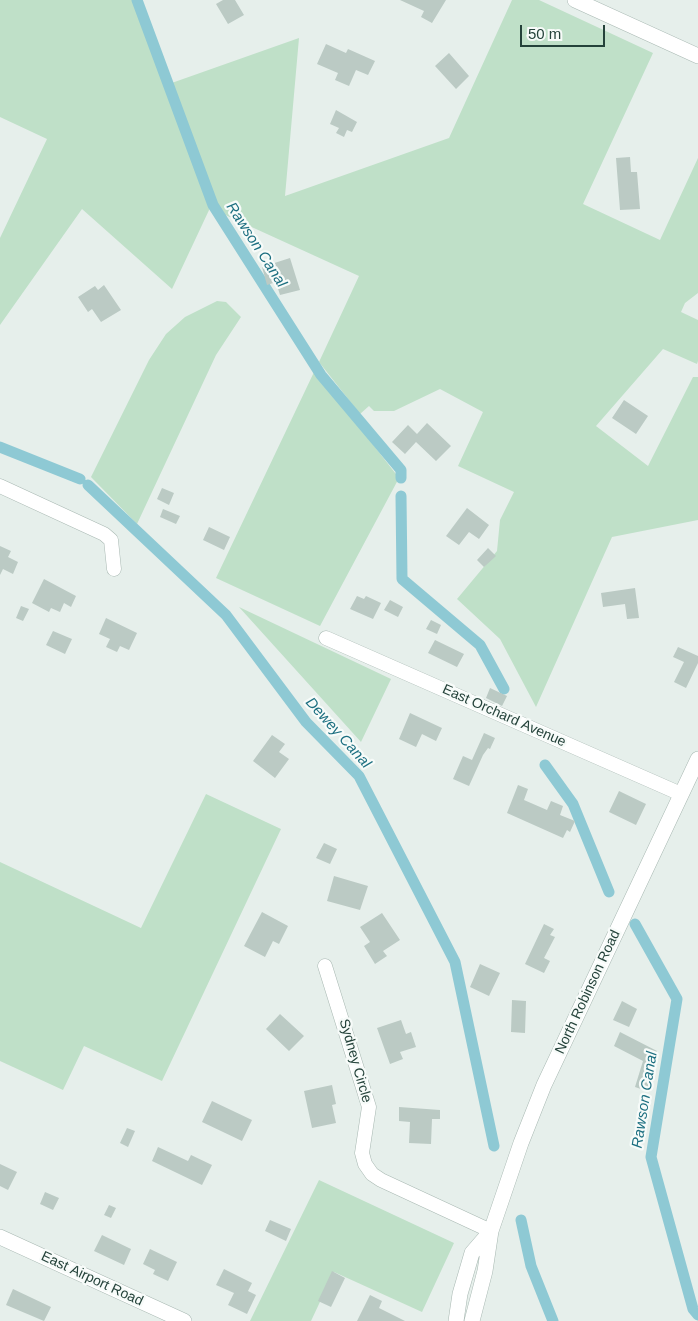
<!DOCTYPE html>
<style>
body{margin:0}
#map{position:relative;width:698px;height:1321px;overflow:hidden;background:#e6efeb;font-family:Helvetica,sans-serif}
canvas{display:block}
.scale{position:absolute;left:520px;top:25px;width:85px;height:22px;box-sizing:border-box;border:2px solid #24423a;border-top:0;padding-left:6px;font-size:15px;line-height:18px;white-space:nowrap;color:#24423a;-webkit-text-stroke:4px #f7fbf9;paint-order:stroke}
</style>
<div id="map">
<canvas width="698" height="1321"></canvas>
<div class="scale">50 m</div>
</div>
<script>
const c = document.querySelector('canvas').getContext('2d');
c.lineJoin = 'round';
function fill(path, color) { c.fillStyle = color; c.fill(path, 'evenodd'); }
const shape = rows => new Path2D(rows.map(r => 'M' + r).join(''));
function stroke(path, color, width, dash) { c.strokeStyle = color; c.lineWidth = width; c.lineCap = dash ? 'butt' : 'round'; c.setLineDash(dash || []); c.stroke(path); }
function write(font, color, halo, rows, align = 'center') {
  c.font = font + ' Helvetica,sans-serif'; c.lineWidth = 4.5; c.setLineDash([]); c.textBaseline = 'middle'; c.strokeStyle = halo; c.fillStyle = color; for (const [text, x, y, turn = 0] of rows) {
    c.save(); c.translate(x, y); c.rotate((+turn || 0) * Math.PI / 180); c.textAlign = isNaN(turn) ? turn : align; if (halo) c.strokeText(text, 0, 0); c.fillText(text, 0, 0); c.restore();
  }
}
const green = shape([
 [0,0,132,0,166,85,299,38,285,196,449,138,512,0,539,0,653,53,583,204,660,240,698,158,698,293,685,303,681,312,698,320,698,361,697,364,663,349,596,426,648,466,693,377,698,377,698,520,612,537,536,707,500,639,457,599,497,551,500,520,514,492,458,466,483,412,440,389,394,411,374,411,369,406,360,414,319,362,359,276,210,208,172,289,82,209,0,325,0,238,47,139,0,117],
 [217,301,226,302,241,317,216,355,137,524,91,477,149,360,166,334,185,317],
 [315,370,399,478,320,626,216,578],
 [239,607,391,679,361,742],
 [206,794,281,829,162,1081,84,1046,63,1090,0,1061,0,862,141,928],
 [319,1180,454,1243,422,1312,334,1272,311,1321,250,1321]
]);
const canal = shape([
 [137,0,213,205,321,375,401,470,401,478],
 [0,447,80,479],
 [88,485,226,615,306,722,359,776,455,962,494,1146],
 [401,496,402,579,480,645,504,689],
 [545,765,573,804,609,892],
 [635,924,677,999,651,1157,693,1309,698,1315],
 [521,1220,531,1266,553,1321]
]);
const building = shape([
 [223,0,235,0,244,15,228,24,216,4],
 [400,0,446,0,432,23,421,17,424,11],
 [326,44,346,53,348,49,375,61,368,75,356,70,349,86,335,80,338,73,317,64],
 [449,53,469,76,456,89,435,66],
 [336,110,357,122,352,132,347,130,344,137,336,133,339,128,330,124],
 [630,157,631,172,637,172,640,209,620,210,616,158],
 [290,258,300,290,280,295,276,282,267,285,262,267],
 [104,285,121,310,101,322,92,309,88,312,78,297,95,286,98,290],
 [624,400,648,416,636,434,612,418],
 [427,423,451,446,436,461,416,442,405,454,392,442,408,425,417,434],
 [162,488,174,493,169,505,157,499],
 [467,508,489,525,479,539,469,532,459,545,446,536],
 [163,509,180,516,176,524,160,517],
 [209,527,230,537,224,550,203,540],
 [0,546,11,551,8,557,18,562,13,574,3,569,0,575],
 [488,548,496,556,484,567,477,560],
 [44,579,76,596,71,607,64,603,60,612,51,608,49,612,32,603],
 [635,588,639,618,627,619,625,604,603,607,601,593],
 [357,596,364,599,366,596,381,603,373,619,350,609],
 [390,600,403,607,398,617,384,610],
 [21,606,29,609,23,621,16,618],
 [106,618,137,633,129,650,120,646,117,652,106,647,110,639,99,634],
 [431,620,441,625,437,634,426,629],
 [53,631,72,639,65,654,46,645],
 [435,640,464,654,457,667,428,653],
 [678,647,698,656,698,663,686,688,674,682,684,662,673,657],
 [490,688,507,696,502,706,486,698],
 [410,713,442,728,436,741,422,734,416,747,399,739],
 [484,733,495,738,490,749,488,748,483,755,469,786,453,779,463,756,472,760],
 [272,735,285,744,279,752,289,759,275,778,253,761],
 [518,785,528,789,524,800,547,810,551,801,563,806,560,815,575,821,570,832,567,830,563,838,507,813],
 [619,791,646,804,636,825,609,812],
 [324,843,337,849,330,864,316,858],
 [334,876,368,886,360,910,327,901],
 [262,912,288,926,279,944,273,941,265,957,244,946],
 [382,913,400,940,383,951,387,956,375,964,364,946,370,942,360,927],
 [544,924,554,929,550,935,555,937,544,958,550,961,544,973,525,964],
 [480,964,500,973,489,996,470,987],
 [512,1000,526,1001,525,1033,511,1032],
 [622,1001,637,1009,629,1027,613,1020],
 [280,1014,304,1036,289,1051,266,1029],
 [401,1020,406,1034,411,1032,416,1047,400,1052,403,1059,390,1064,377,1028],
 [620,1032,657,1051,645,1078,653,1081,650,1092,635,1087,643,1061,614,1046],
 [332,1085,336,1104,332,1105,336,1123,312,1128,304,1091],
 [212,1101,252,1120,242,1141,202,1122],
 [399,1107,440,1110,440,1119,432,1119,431,1144,409,1143,410,1122,399,1121],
 [127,1128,135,1131,128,1147,120,1143],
 [158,1147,188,1161,191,1155,212,1165,202,1185,152,1161],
 [0,1164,17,1172,8,1190,0,1186],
 [45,1192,59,1198,53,1210,40,1204],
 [109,1205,116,1208,111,1218,104,1215],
 [270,1220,291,1229,286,1241,265,1231],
 [102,1235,131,1249,124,1265,94,1251],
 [150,1249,177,1262,168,1281,153,1274,155,1270,143,1264],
 [224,1269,252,1283,248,1291,256,1295,247,1314,228,1305,234,1293,216,1285],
 [332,1271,345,1278,331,1307,318,1301],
 [13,1289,51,1307,44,1321,6,1305],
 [370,1295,382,1301,379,1308,405,1321,357,1321]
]);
const minor = shape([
 [0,486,104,534,111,540,114,569],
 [326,638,681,794],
 [325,966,369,1107,362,1153,365,1164,372,1174,381,1180,491,1231]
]);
const tertiary = shape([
 [575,0,698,56],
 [0,1237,184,1321],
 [456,1321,460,1294,472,1253,491,1231],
 [472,1321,485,1271,491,1231,521,1143,544,1085,698,759]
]);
const streetNames = [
 ["East Orchard Avenue",504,716,24],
 ["North Robinson Road",588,992,-65],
 ["Sydney Circle",355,1061,74],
 ["East Airport Road",92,1279,25]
];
const waterNames = [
 ["Rawson Canal",256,245,57],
 ["Dewey Canal",338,733,48],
 ["Rawson Canal",645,1100,-81]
];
fill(green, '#bfe0c8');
stroke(canal, '#8ec9d4', 11);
fill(building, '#bbcac4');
stroke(minor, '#a8b8b2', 15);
stroke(tertiary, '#a8b8b2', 16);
stroke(minor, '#fff', 14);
stroke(tertiary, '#fff', 15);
write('14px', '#24423a', '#f7fbf9', streetNames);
write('italic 15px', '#1c6f80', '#f7fbf9', waterNames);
</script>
